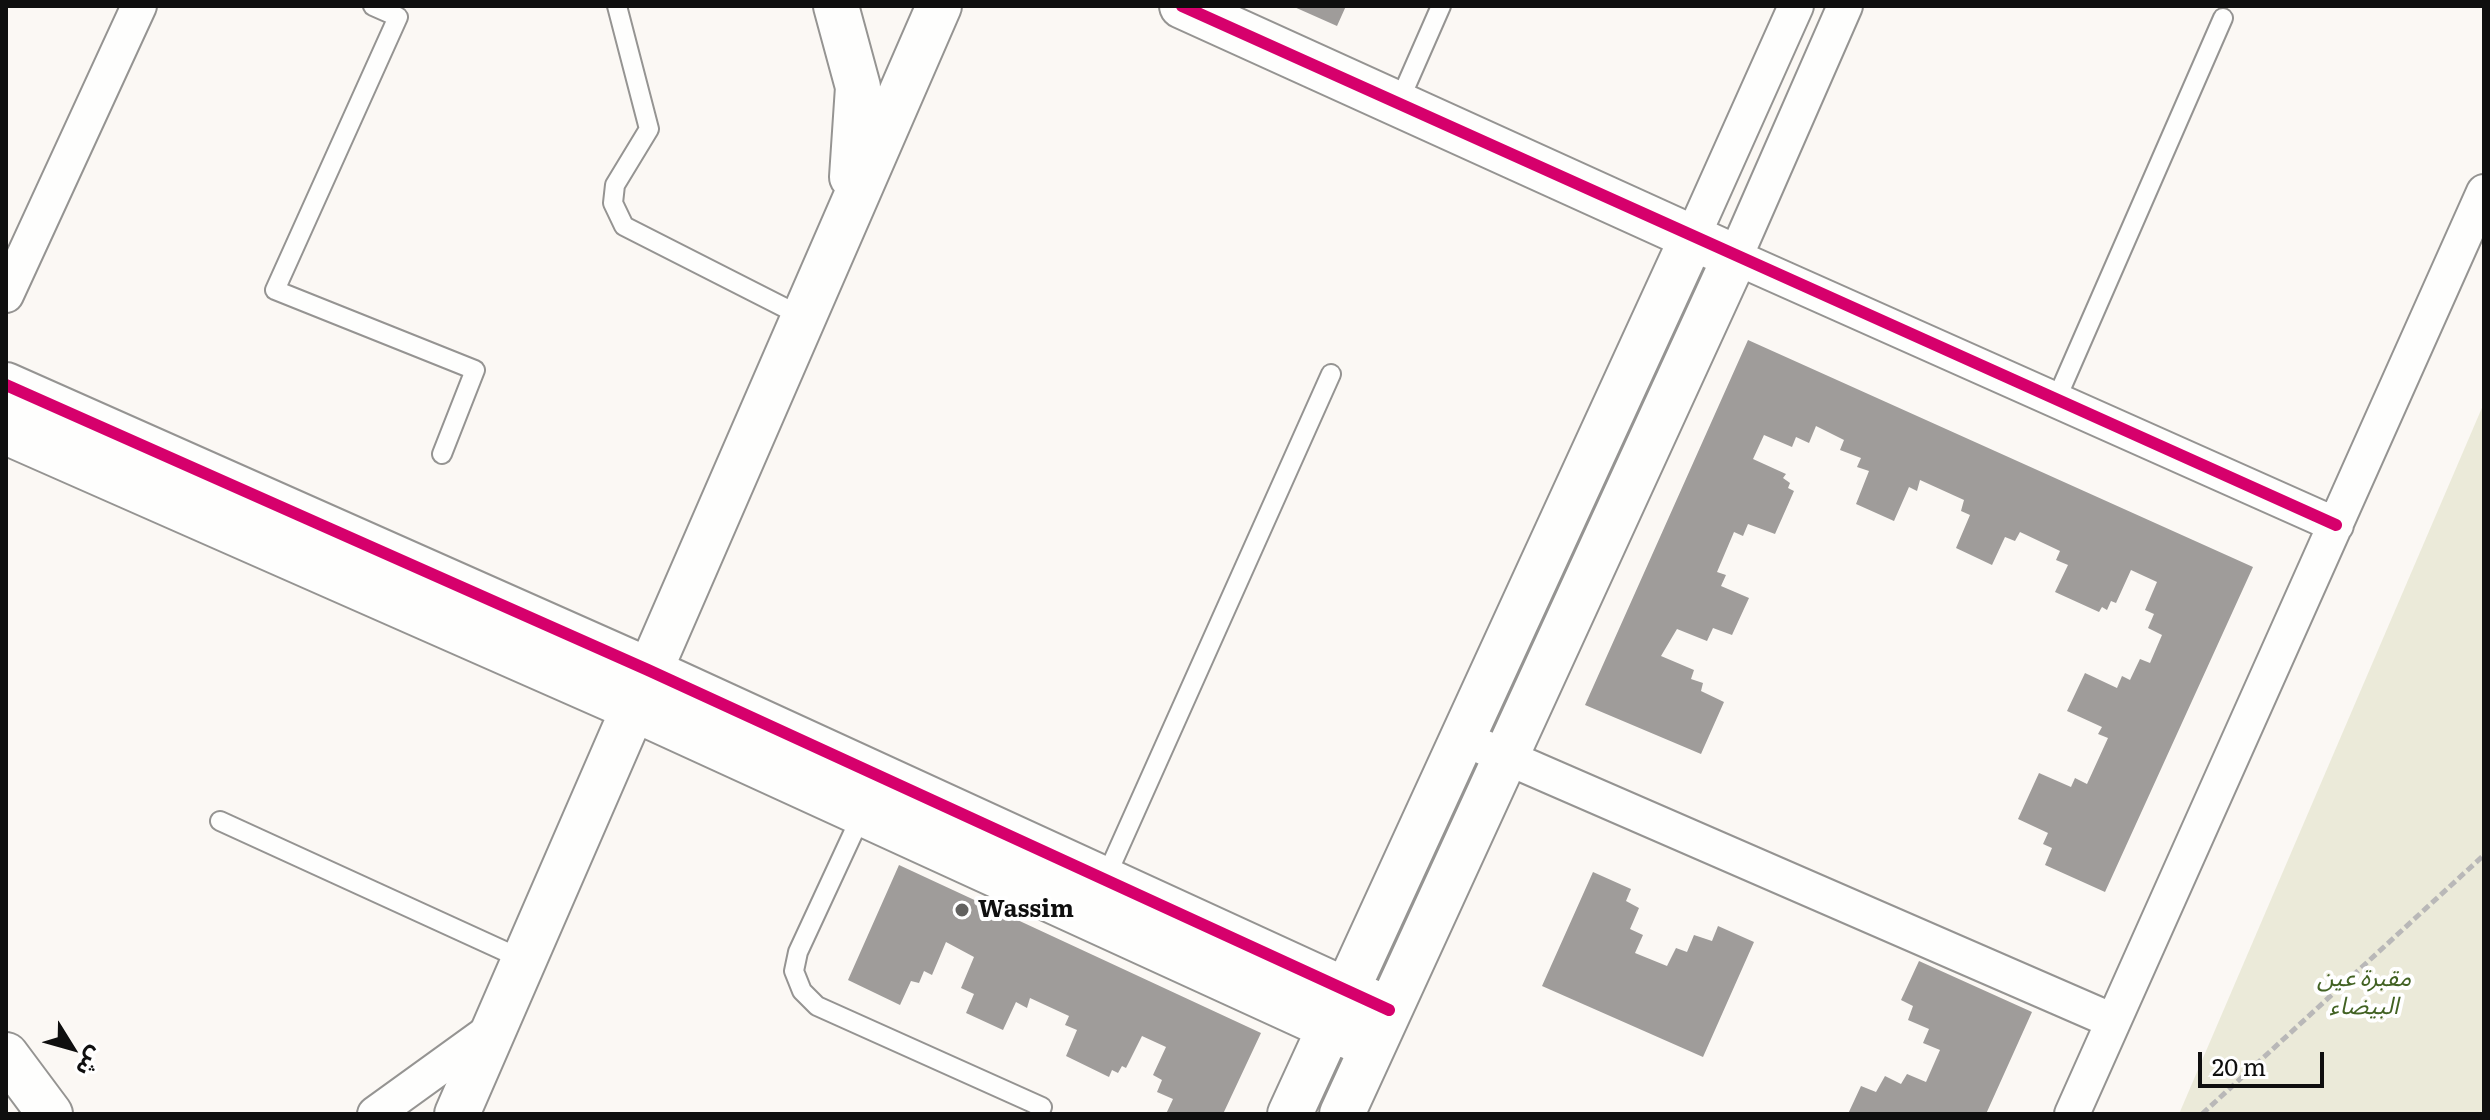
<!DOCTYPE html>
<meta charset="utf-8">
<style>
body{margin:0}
#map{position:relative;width:2490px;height:1120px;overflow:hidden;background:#fbf8f4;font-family:Literata,"Noto Sans Arabic",serif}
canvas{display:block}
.frame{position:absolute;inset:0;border:8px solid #0f0f0f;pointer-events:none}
.north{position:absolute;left:32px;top:1008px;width:80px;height:80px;-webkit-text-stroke:6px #fff;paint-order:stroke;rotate:127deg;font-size:22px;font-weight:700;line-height:32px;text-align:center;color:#0f0f0f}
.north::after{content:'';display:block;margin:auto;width:28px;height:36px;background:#0f0f0f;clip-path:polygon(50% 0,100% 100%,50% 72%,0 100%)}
.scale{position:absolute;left:2198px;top:1052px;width:126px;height:36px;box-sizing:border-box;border:4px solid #0f0f0f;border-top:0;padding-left:10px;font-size:24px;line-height:28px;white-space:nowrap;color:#0f0f0f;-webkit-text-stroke:6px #fff;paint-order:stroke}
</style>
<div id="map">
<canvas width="2490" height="1120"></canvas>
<div class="frame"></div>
<div class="north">ش</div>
<div class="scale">20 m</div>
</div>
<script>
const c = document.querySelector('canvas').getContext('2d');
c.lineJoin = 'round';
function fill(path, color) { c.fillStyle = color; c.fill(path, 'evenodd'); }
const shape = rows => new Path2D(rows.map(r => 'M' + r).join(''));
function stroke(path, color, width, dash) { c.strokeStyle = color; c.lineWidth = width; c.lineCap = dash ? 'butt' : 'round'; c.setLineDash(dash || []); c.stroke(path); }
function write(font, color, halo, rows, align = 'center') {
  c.font = font + ' Literata,"Noto Sans Arabic",serif'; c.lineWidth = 8; c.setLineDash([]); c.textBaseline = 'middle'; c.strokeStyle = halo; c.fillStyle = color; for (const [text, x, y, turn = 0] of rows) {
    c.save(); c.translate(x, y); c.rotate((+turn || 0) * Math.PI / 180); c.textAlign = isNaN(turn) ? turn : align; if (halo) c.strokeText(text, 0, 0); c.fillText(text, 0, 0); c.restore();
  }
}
const cemetery = shape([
 [2484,403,2484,1114,2179,1114]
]);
const building = shape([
 [1292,6,1346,6,1337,26],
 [1748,340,2253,567,2105,892,2045,865,2052,848,2043,844,2048,833,2018,819,2039,773,2071,787,2075,778,2087,784,2108,738,2098,734,2102,727,2067,711,2085,673,2117,688,2122,676,2130,680,2140,659,2150,663,2162,635,2148,628,2154,614,2145,610,2157,582,2131,570,2116,603,2111,601,2107,610,2102,607,2099,612,2055,592,2068,565,2056,560,2060,551,2020,532,2015,541,2005,537,1992,565,1956,548,1970,515,1961,511,1964,500,1920,480,1917,491,1909,487,1894,521,1856,504,1869,471,1857,467,1861,458,1840,450,1844,440,1816,426,1809,443,1796,437,1792,447,1764,435,1753,459,1786,474,1783,478,1790,483,1788,488,1794,491,1775,534,1748,524,1743,536,1734,532,1717,572,1726,575,1721,586,1749,598,1732,635,1713,628,1707,641,1677,629,1661,656,1694,670,1691,679,1703,683,1701,691,1724,702,1701,754,1585,705],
 [899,865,1261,1033,1223,1114,1166,1114,1173,1099,1157,1092,1162,1080,1153,1075,1166,1047,1142,1036,1126,1068,1122,1066,1118,1073,1112,1070,1109,1077,1066,1056,1077,1030,1065,1025,1069,1016,1030,998,1027,1008,1016,1002,1003,1030,966,1013,974,994,961,988,974,957,946,942,932,975,924,971,919,983,911,981,900,1005,848,980],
 [1593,872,1631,889,1626,901,1639,908,1630,929,1643,935,1635,953,1667,966,1676,948,1687,952,1694,935,1712,941,1718,926,1754,942,1703,1057,1542,986],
 [1919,961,2032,1012,1986,1114,1848,1114,1861,1086,1876,1092,1885,1076,1901,1084,1907,1074,1926,1082,1940,1050,1923,1043,1929,1029,1908,1020,1913,1006,1901,1000]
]);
const path = shape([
 [2202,1114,2484,855]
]);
const service = shape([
 [373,6,398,17,275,290,475,370,442,454],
 [617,6,649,129,615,185,613,203,624,226,803,317],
 [1398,104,1441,6],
 [2056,400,2223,18],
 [862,814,798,952,794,971,802,991,817,1006,1042,1107,1039,1114],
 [220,821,524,960],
 [1105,879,1331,374]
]);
const minor = shape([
 [1845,6,1735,257,2336,525],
 [1692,238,1796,6],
 [6,295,139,6],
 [1483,747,2113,1021],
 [375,1114,494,1028],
 [2072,1114,2484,192]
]);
const tertiary = shape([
 [836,6,858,87,852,177],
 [1182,6,1735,257,1342,1114],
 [6,385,648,670,1389,1010],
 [6,432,632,708,1372,1047],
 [6,1055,50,1114],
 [457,1114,939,6],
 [1290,1114,1692,238]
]);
const cycleway = shape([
 [1182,6,2336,525],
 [6,385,648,670,1389,1010]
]);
const markers = [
 [962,910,8,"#62615f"]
];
const poiNames = [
 ["Wassim",978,910]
];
const parkNames = [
 ["مقبرة عين",2364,979],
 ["البيضاء",2364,1007]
];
fill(cemetery, '#ebead9');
fill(building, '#9f9c9a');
stroke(service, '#959492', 22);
stroke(minor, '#959492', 38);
stroke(tertiary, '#959492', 48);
stroke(path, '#b9b8b8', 5, [8, 4]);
stroke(service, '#fefefd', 18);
stroke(minor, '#fefefd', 34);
stroke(tertiary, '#fefefd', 44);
stroke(cycleway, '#d6006c', 12);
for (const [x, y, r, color] of markers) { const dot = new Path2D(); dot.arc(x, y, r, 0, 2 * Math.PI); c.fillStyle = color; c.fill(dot); stroke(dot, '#fff', 3); }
write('bold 24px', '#0f0f0f', '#fff', poiNames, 'left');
write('italic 24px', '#426223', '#fff', parkNames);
</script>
